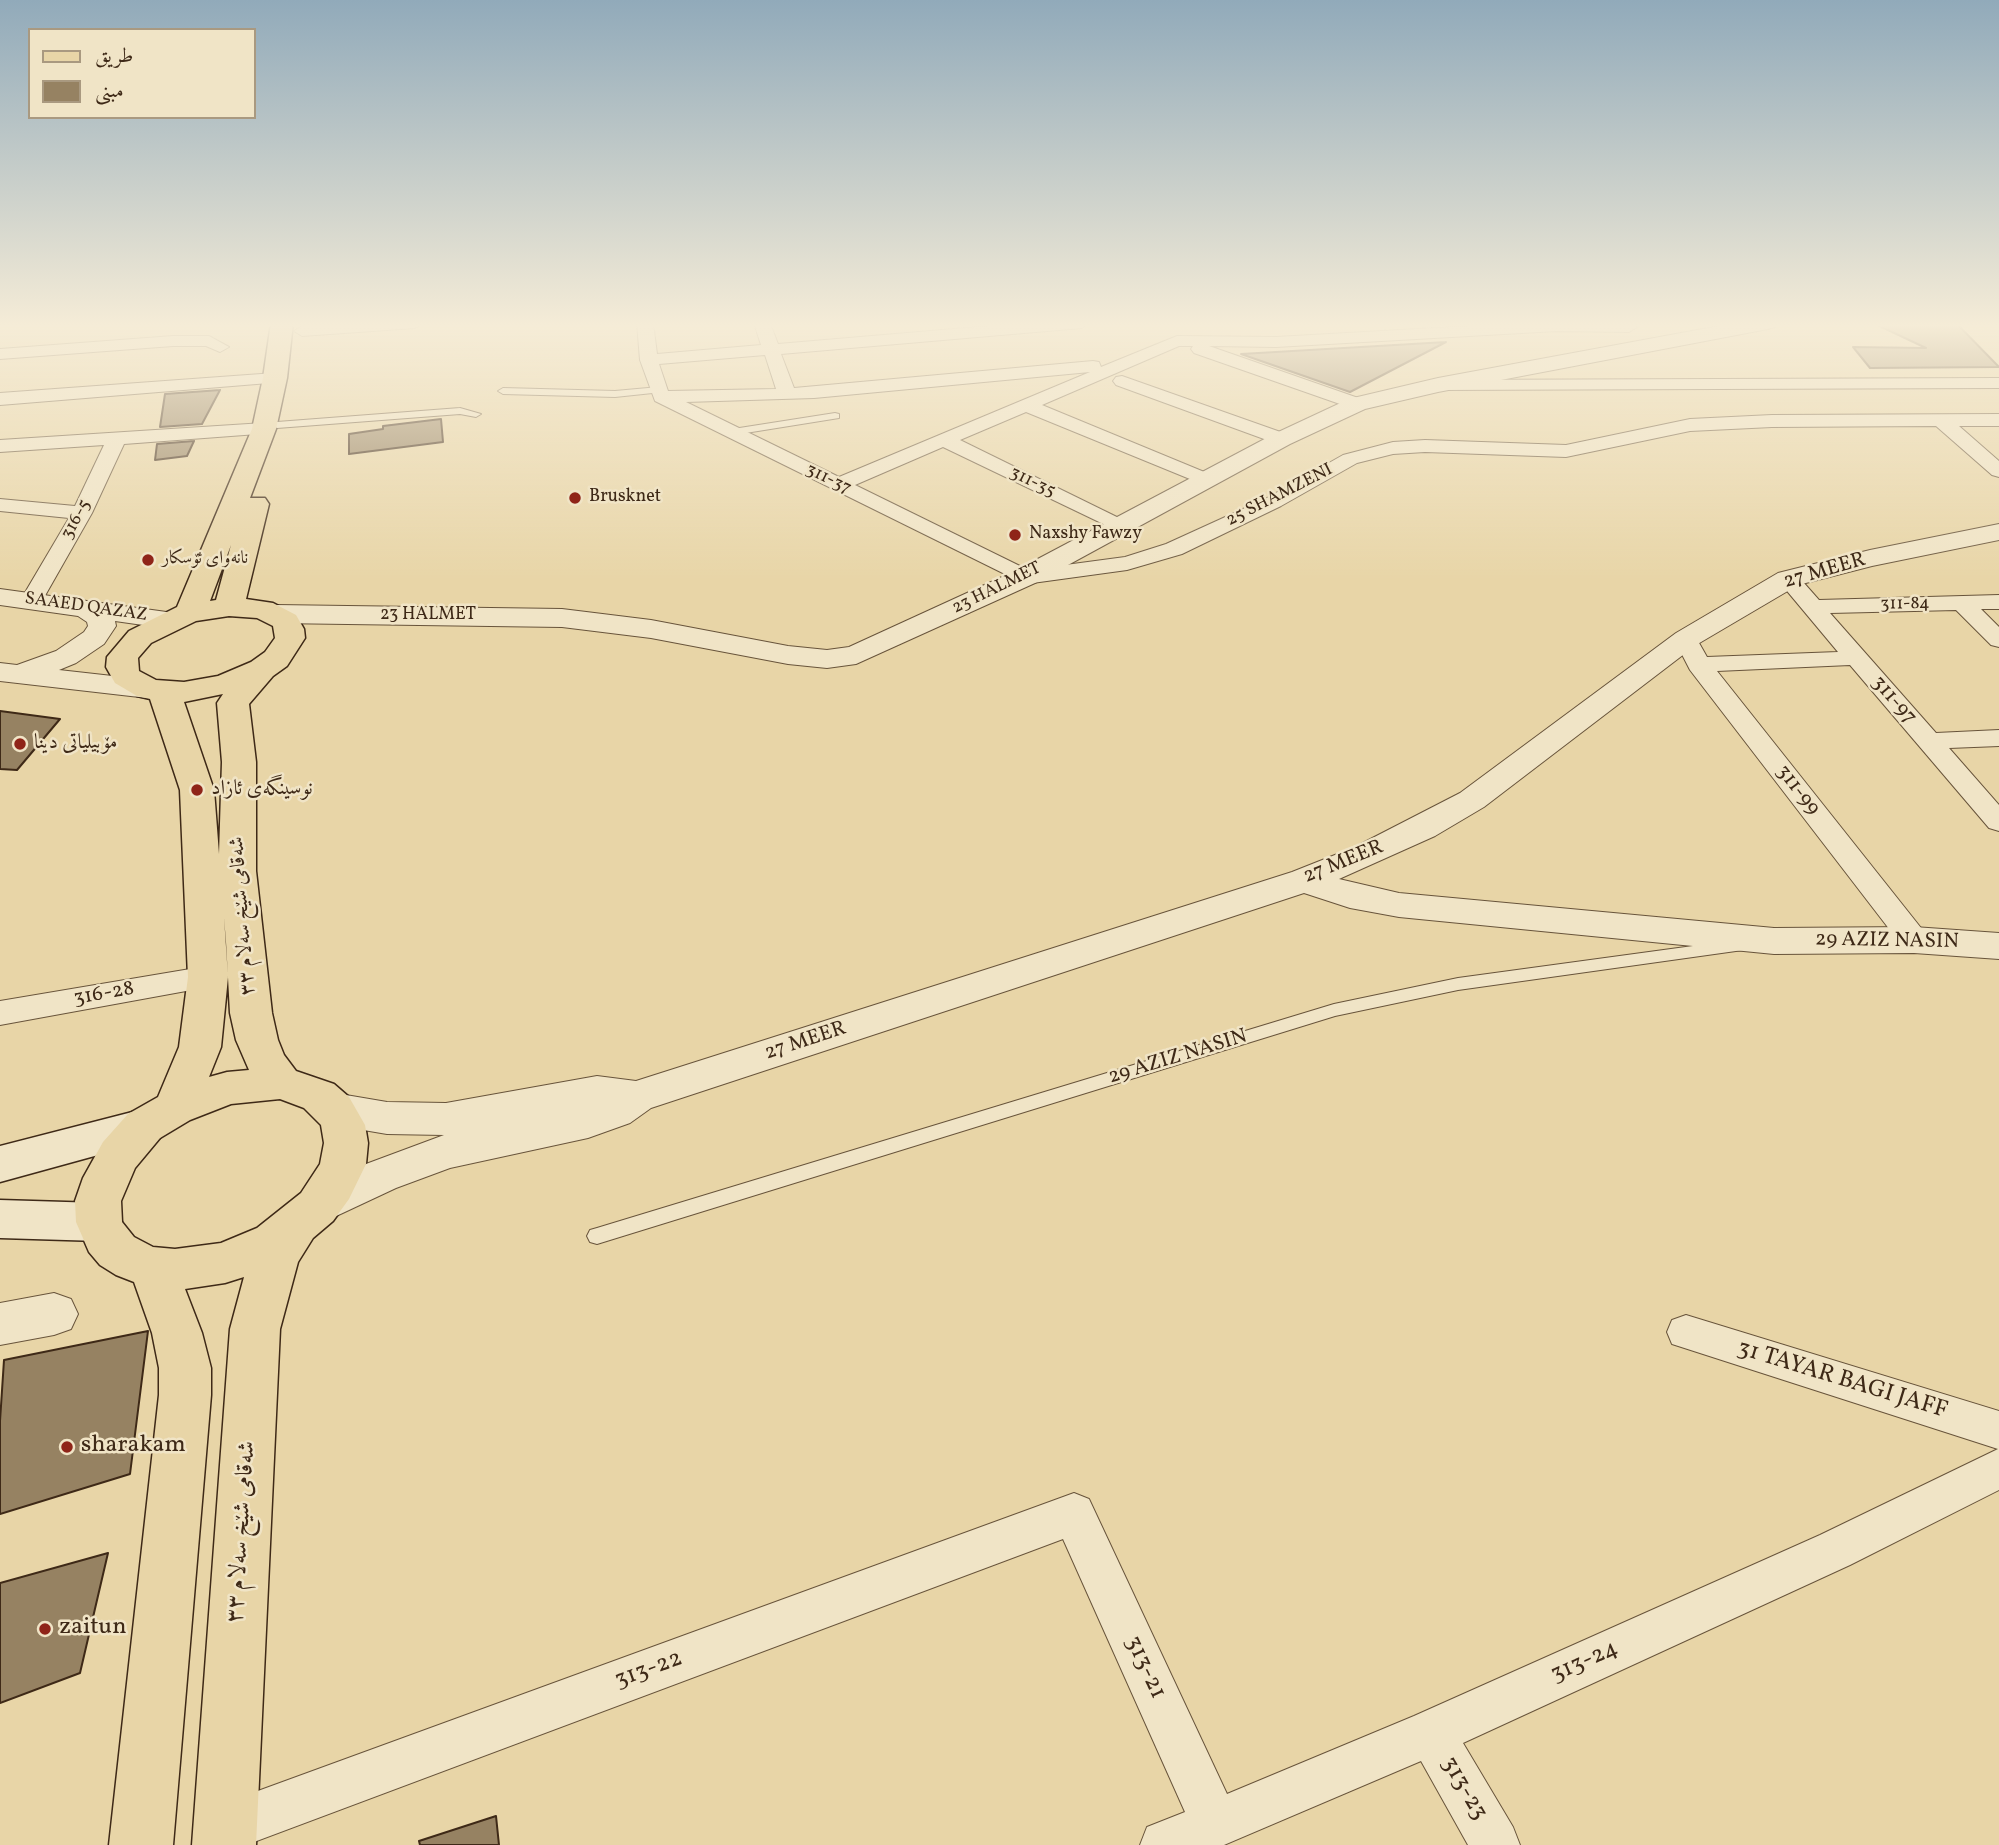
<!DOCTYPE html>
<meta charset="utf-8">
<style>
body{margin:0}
#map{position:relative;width:1999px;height:1845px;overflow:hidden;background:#e8d5a7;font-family:Vollkorn,Amiri,serif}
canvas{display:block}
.legend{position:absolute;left:28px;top:28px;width:228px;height:91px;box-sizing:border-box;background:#f0e4c6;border:2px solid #a99980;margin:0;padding:9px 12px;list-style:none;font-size:21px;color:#3e2917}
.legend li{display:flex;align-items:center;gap:14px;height:35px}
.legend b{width:35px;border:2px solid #a99980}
</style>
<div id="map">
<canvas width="1999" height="1845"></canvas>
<ul class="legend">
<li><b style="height:9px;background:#e8d5a7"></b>طريق</li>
<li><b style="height:19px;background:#968262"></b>مبنى</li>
</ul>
</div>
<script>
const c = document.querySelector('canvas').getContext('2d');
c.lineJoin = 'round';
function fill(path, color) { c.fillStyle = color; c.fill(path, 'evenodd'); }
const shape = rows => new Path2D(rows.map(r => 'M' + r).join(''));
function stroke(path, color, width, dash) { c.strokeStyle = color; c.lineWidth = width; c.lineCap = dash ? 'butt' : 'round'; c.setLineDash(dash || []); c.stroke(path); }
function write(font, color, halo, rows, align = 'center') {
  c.font = font + ' Vollkorn,Amiri,serif'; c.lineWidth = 5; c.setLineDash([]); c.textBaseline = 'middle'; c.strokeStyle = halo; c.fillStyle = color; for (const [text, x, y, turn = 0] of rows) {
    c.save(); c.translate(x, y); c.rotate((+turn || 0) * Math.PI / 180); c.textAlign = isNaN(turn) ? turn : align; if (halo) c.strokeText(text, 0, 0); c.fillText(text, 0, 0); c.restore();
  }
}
const building = shape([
 [1873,323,1956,323,1999,367,1870,368,1853,347,1926,348,1873,323],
 [1446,342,1350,392,1241,354,1446,342],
 [220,390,202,424,160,427,165,394,220,390],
 [441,419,443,442,349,454,349,434,383,429,383,426,441,419],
 [194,441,187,456,155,460,157,444,194,441],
 [0,711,60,719,17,770,0,769,0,711],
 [148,1331,130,1474,0,1514,0,1421,4,1360,148,1331],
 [108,1553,80,1673,0,1703,0,1583,108,1553],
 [496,1816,499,1845,420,1845,419,1841,496,1816]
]);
const service = shape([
 [659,387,664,390,662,392,615,397,503,394,498,391,503,388,615,391,659,387],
 [460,408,481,414,476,417,460,414,277,428,272,425,277,422,460,408],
 [835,413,839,414,839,418,733,435,728,432,733,429,835,413],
 [1737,940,1743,942,1745,946,1743,950,1458,990,1335,1016,597,1244,590,1242,587,1236,590,1230,597,1228,1334,1004,1458,978,1737,940]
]);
const minor = shape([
 [345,323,423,323,415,328,302,336,294,331,302,326,345,323],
 [637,323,653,323,657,354,761,345,754,323,770,323,778,344,1024,323,1090,323,1082,328,781,354,794,388,1093,361,1099,362,1101,367,1177,336,1276,337,1523,323,1633,323,1637,327,1629,332,1557,331,1276,347,1209,346,1364,400,1366,404,1364,408,1357,410,1194,353,1191,349,1193,346,1179,346,1042,405,1214,476,1217,480,1214,484,1207,486,1026,412,960,440,1127,522,1131,526,1127,530,1120,532,943,447,855,485,1028,570,1125,557,1166,544,1267,498,1343,455,1393,442,1425,440,1566,445,1690,419,1772,415,1999,414,1999,426,1959,426,1999,461,1999,477,1992,475,1936,426,1772,427,1690,431,1566,457,1425,452,1393,454,1357,463,1281,506,1182,554,1127,570,1025,584,655,401,640,360,637,323],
 [765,355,776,389,668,391,659,364,765,355],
 [1090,372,839,477,686,402,814,398,1090,372],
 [173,336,209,336,229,347,220,352,206,346,173,346,0,359,0,349,173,336],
 [275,373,284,378,281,382,0,405,0,393,275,373],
 [1122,376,1289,435,1292,439,1289,443,1275,443,1116,385,1113,381,1116,377,1122,376],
 [1999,378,1999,388,1438,390,1429,385,1438,380,1999,378],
 [264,423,271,425,274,429,271,433,124,444,92,513,42,601,39,606,23,606,20,601,69,518,0,511,0,499,75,506,104,445,0,452,0,440,264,423],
 [1788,572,1796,574,1819,600,1999,595,1999,609,1981,609,1999,627,1999,647,1991,645,1956,610,1830,613,1936,733,1999,730,1999,746,1949,748,1999,805,1999,831,1989,828,1850,665,1717,671,1925,933,1929,940,1925,947,1914,950,1903,947,1690,670,1674,639,1678,634,1686,632,1694,634,1707,657,1838,652,1777,579,1780,574,1788,572],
 [208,966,219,969,223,977,219,985,0,1025,0,1001,208,966],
 [1686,1315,1999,1411,1999,1490,1850,1565,1463,1743,1513,1827,1520,1845,1468,1845,1421,1761,1224,1845,1140,1845,1147,1827,1185,1812,1063,1539,246,1845,207,1845,200,1828,208,1811,225,1803,1074,1493,1089,1499,1227,1794,1414,1716,1820,1535,1998,1449,1672,1344,1667,1332,1672,1320,1686,1315]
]);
const tertiary = shape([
 [1735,323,1778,323,1775,327,1768,329,1438,392,1365,409,1290,444,1035,583,856,664,827,668,788,664,651,638,562,627,276,623,266,620,262,614,266,608,276,605,562,609,651,620,788,646,827,650,849,647,1015,571,1274,434,1349,399,1438,378,1735,323],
 [1999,524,1999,540,1872,566,1798,585,1696,645,1484,807,1435,836,1339,879,1399,893,1774,928,1914,927,1999,933,1999,959,1914,953,1774,954,1399,917,1350,908,1304,893,651,1108,630,1123,588,1138,450,1168,396,1188,317,1225,301,1220,295,1207,301,1194,366,1164,444,1135,387,1134,334,1125,319,1120,313,1109,319,1098,334,1093,387,1102,446,1103,597,1076,636,1081,1292,872,1355,847,1460,793,1676,633,1778,573,1870,550,1999,524],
 [0,589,181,614,185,620,181,626,171,629,115,621,116,626,104,644,76,663,59,670,148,680,159,683,163,689,159,695,148,698,0,681,0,663,17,665,56,651,84,632,88,626,87,622,78,616,0,605,0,589],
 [54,1293,71,1299,78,1314,71,1329,54,1335,0,1345,0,1303,54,1293]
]);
const secondary = shape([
 [144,1109,160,1114,166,1126,160,1138,0,1182,0,1146,144,1109],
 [0,1200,99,1203,116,1208,122,1222,116,1236,99,1241,0,1238,0,1200]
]);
const primary = shape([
 [271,323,293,323,287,378,276,429,250,498,265,498,269,504,246,599,273,603,296,615,304,629,305,638,287,666,273,676,249,704,256,762,256,871,272,1013,278,1040,284,1055,296,1071,334,1084,349,1097,365,1125,368,1143,366,1164,349,1199,333,1221,313,1238,298,1262,280,1329,256,1845,192,1845,230,1329,244,1277,225,1283,185,1289,202,1333,211,1368,211,1395,173,1845,109,1845,159,1395,159,1368,152,1333,134,1282,116,1275,100,1265,89,1252,76,1222,75,1201,83,1178,103,1142,128,1114,158,1097,179,1047,188,977,180,790,150,699,137,696,115,683,106,667,107,657,129,631,177,607,252,429,263,378,271,323],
 [231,545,216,600,210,601,231,545],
 [229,616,257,618,273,626,275,638,265,652,251,662,218,676,184,682,156,680,139,671,138,658,151,643,196,621,229,616],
 [223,694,217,703,222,762,219,854,214,790,184,702,223,694],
 [224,917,226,942,230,1013,236,1040,249,1070,227,1072,209,1077,221,1047,228,977,224,917],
 [280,1099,304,1108,321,1125,324,1143,320,1164,301,1193,257,1228,221,1243,175,1249,153,1247,134,1237,122,1222,121,1201,135,1168,160,1138,190,1120,231,1104,280,1099]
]);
const markers = [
 [575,498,7,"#8f2418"],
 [1015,535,7,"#8f2418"],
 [148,560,7,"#8f2418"],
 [20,744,7,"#8f2418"],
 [197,790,7,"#8f2418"],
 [67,1447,7,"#8f2418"],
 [45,1629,7,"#8f2418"]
];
const farStreetnames = [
 ["311-37",828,480,26],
 ["311-35",1032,483,26],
 ["25 SHAMZENI",1280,496,-27],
 ["316-5",77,520,-61],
 ["23 HALMET",997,589,-26],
 ["311-84",1905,605,-1],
 ["SAAED QAZAZ",86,608,8],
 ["23 HALMET",428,616]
];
const farPoinames = [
 ["Brusknet",589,498],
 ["Naxshy Fawzy",1029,535],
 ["نانەوای ئۆسکار",162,560]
];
const streetNames = [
 ["27 MEER",1825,572,-16],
 ["311-97",1893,701,49],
 ["311-99",1797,791,52],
 ["27 MEER",1344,863,-22],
 ["شەقامی شێخ سەلام ٣٣",244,916,-94],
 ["29 AZIZ NASIN",1887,942,1],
 ["316-28",104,995,-10],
 ["27 MEER",806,1042,-18],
 ["29 AZIZ NASIN",1178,1058,-17]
];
const poiNames = [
 ["مۆبیلیاتی دینا",34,744],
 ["نوسینگەی ئازاد",211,790]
];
const nearStreetnames = [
 ["31 TAYAR BAGI JAFF",1842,1381,17],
 ["شەقامی شێخ سەلام ٣٣",243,1532,-86],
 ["313-24",1585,1663,-24],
 ["313-21",1144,1668,65],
 ["313-22",649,1671,-20],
 ["313-23",1463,1789,60]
];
const nearPoinames = [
 ["sharakam",81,1447],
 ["zaitun",59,1629]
];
fill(building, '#968262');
stroke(building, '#3e2917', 2);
stroke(service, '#68543b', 2);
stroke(minor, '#68543b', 2);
stroke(tertiary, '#68543b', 2);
stroke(secondary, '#3e2917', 3);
stroke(primary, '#3e2917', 3);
fill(service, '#f0e4c6');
fill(minor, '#f0e4c6');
fill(tertiary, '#f0e4c6');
fill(secondary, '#f0e4c6');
fill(primary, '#e8d5a7');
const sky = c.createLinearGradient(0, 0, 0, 581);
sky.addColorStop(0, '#91aaba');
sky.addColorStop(0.56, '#f5ecd7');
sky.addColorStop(1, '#f5ecd700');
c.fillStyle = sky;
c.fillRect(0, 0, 1999, 581);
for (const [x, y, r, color] of markers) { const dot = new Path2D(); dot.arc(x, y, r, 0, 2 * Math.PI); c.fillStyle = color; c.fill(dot); stroke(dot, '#f0e4c6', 2.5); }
write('18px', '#3e2917', '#f0e4c6', farStreetnames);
write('18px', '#3e2917', '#f0e4c6', farPoinames, 'left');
write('21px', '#3e2917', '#f0e4c6', streetNames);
write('21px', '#3e2917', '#f0e4c6', poiNames, 'left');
write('24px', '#3e2917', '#f0e4c6', nearStreetnames);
write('24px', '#3e2917', '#f0e4c6', nearPoinames, 'left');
</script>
